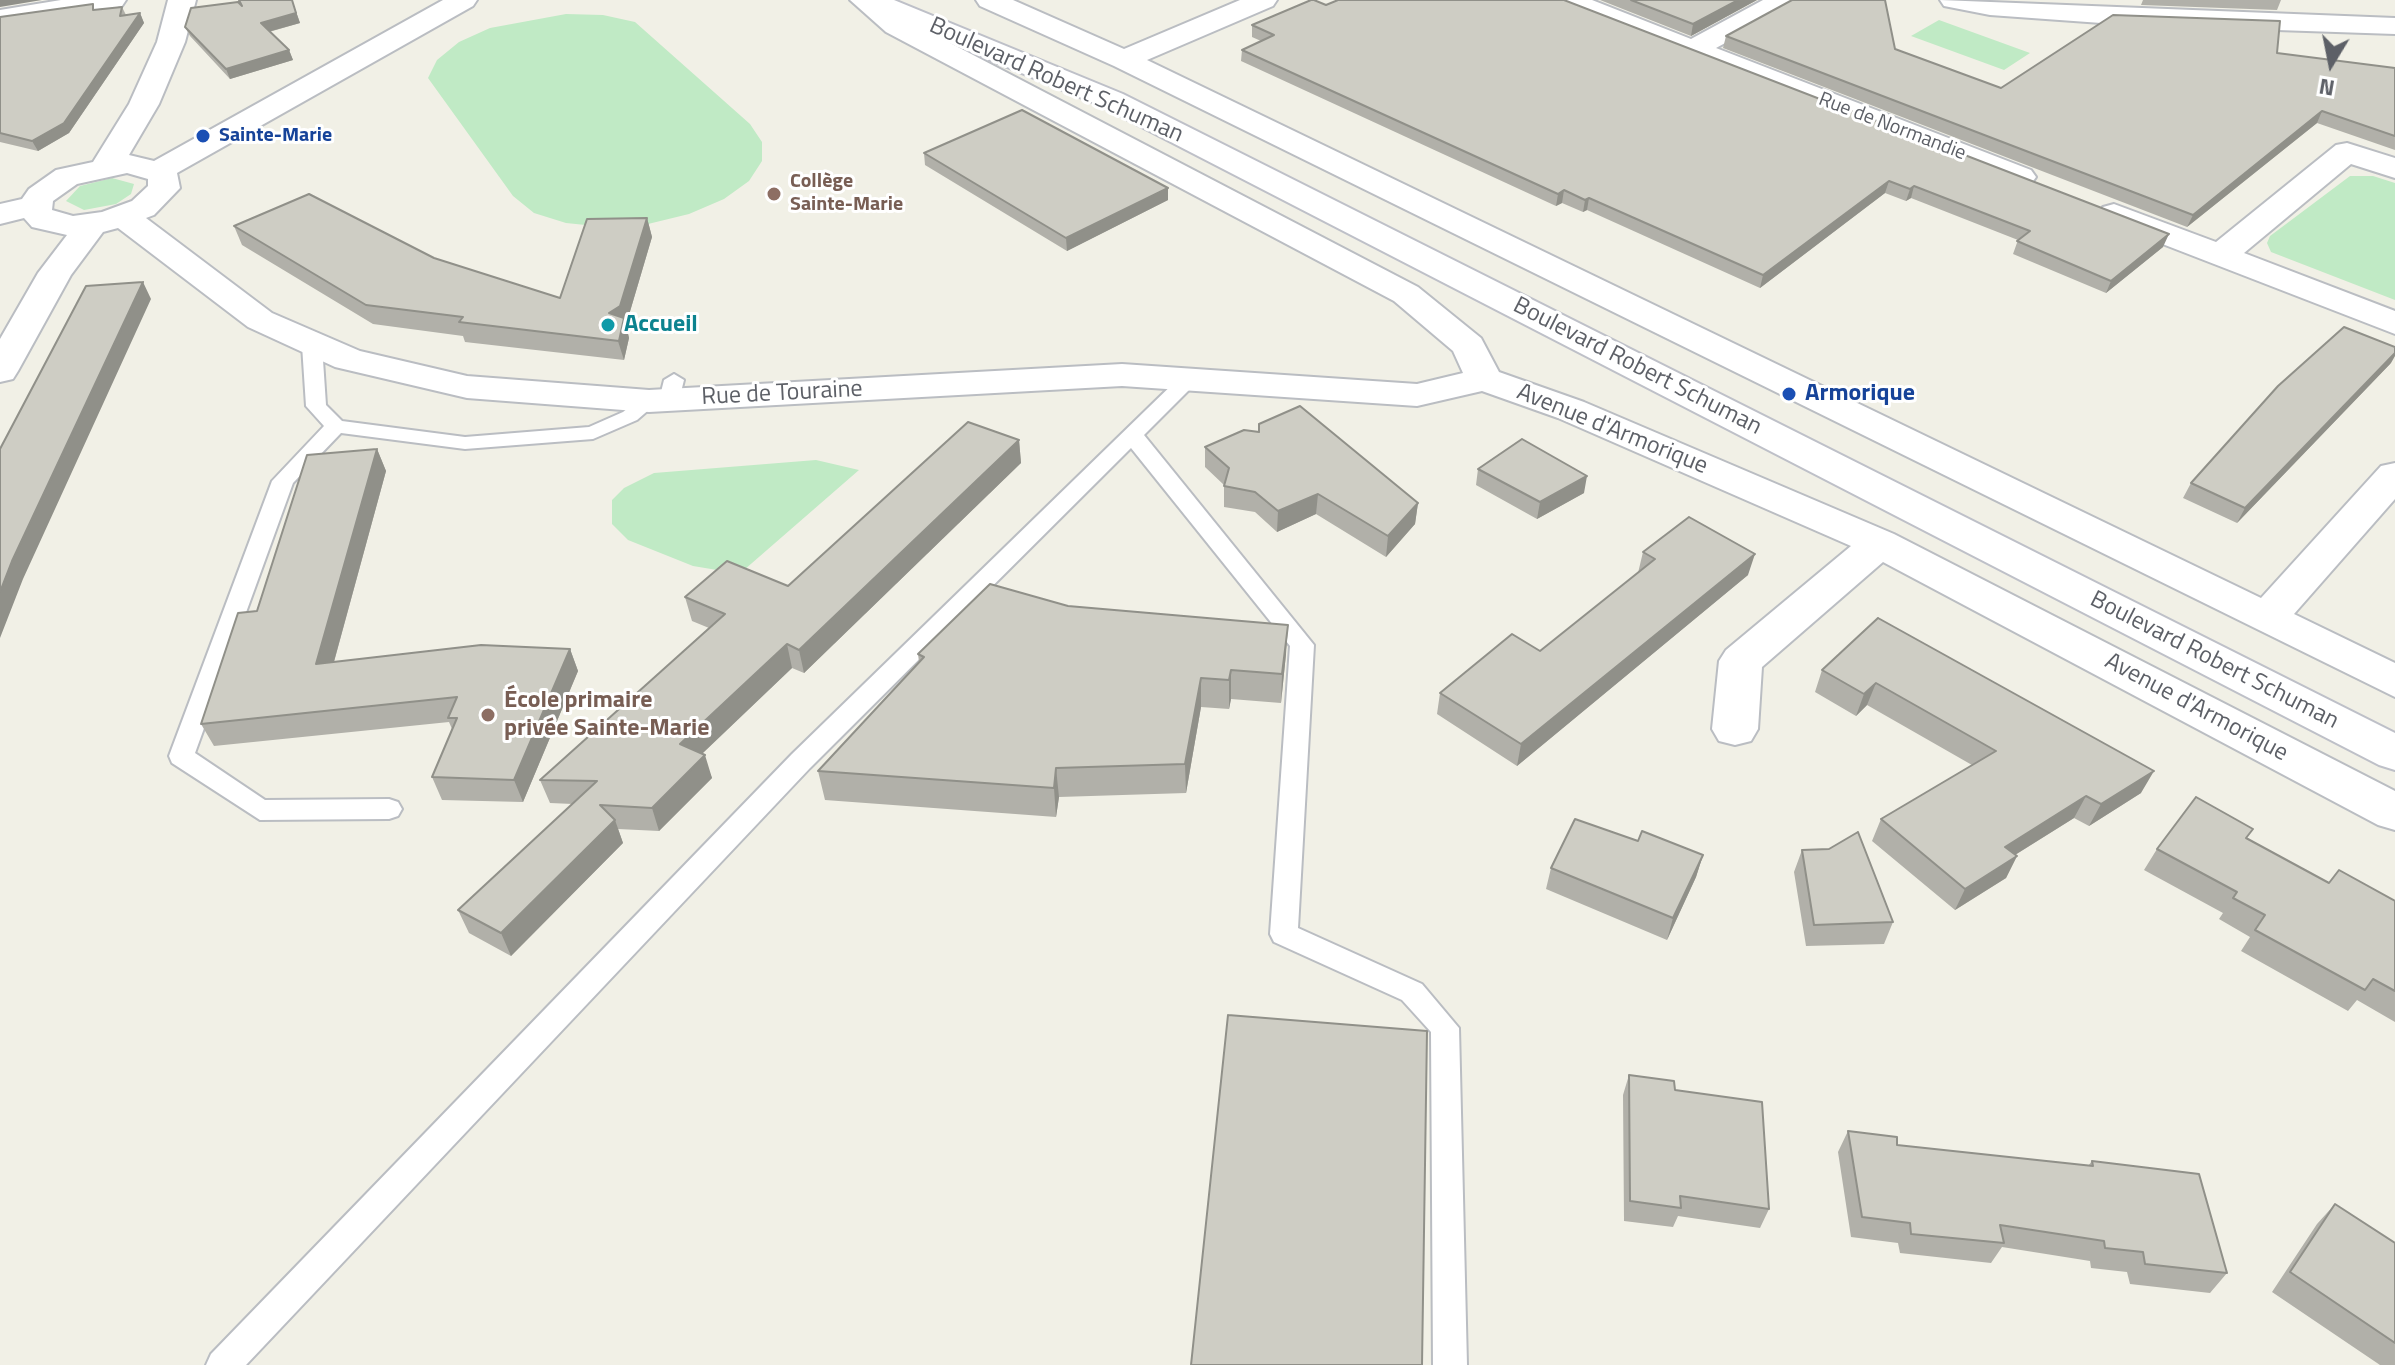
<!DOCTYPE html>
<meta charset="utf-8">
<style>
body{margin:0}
#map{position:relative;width:2395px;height:1365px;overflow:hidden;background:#f1f0e6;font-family:"Titillium Web",sans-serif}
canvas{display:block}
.north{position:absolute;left:2291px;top:24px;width:80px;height:80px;-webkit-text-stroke:6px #fff;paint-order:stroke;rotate:190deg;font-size:22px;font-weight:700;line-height:32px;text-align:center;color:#5d6067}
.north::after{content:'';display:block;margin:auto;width:28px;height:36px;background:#5d6067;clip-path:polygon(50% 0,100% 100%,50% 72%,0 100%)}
</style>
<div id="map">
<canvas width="2395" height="1365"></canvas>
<div class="north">N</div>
</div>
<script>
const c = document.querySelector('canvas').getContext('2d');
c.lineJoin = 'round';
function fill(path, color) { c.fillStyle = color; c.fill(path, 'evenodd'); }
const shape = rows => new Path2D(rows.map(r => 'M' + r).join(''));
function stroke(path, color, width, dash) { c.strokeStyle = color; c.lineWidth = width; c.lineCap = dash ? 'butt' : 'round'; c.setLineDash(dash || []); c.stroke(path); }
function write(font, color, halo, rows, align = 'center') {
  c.font = font + ' "Titillium Web",sans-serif'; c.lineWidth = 6; c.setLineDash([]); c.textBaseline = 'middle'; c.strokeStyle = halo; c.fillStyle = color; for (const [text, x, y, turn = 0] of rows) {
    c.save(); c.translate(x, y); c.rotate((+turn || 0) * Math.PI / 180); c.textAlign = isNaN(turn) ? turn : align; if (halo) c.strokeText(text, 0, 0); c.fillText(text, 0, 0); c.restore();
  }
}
const green = shape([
 [566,14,603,15,635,22,750,124,762,142,762,161,749,181,724,199,689,214,648,224,605,227,566,223,534,213,513,196,428,78,437,60,459,42,490,28],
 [1939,20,2030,53,2004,70,1911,36],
 [2350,176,2373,176,2395,183,2395,300,2271,252,2267,243,2270,236],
 [112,178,134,184,131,194,116,204,84,210,66,201,80,186],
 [816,460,859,470,744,570,730,565,717,570,693,566,628,540,612,524,612,500,624,488,654,473]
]);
const lane = shape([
 [312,339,322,345,326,405,342,421,465,437,589,427,623,412,642,397,649,395,659,401,637,420,593,439,465,449,341,433,293,483,195,753,265,800,389,799,398,802,402,809,398,816,389,819,260,820,172,763,169,756,272,481,324,426,306,406,302,345,312,339],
 [1190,372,1200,378,1197,382,1144,435,1314,645,1298,928,1422,984,1459,1028,1467,1365,1433,1365,1431,1032,1402,1000,1274,942,1270,934,1290,646,1131,448,810,768,246,1365,206,1365,211,1354,792,754,1183,374,1190,372],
 [674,374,684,380,679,400,676,404,662,404,659,400,664,380,674,374]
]);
const street = shape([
 [61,0,126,0,122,6,112,8,0,26,0,10,61,0],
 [168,0,196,0,185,42,159,104,129,155,154,161,443,0,477,0,473,6,177,173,180,188,154,215,146,218,272,313,360,351,467,376,649,390,1122,364,1417,384,1463,373,1453,351,1394,301,886,32,850,0,881,0,906,20,1418,287,1481,338,1499,372,1584,402,1894,534,2395,791,2395,830,2378,825,1883,562,1762,667,1758,729,1751,741,1735,745,1719,741,1712,729,1719,661,1726,650,1851,546,1558,418,1482,391,1417,406,1122,386,649,412,467,398,335,367,248,327,118,228,103,232,71,275,18,371,13,379,0,382,0,339,38,273,67,235,32,227,24,218,0,224,0,204,22,199,29,189,56,170,93,162,129,104,157,42,168,0],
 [127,173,148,179,148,186,132,201,102,212,73,216,52,210,53,201,77,184,127,173],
 [976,0,1013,0,1124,49,1240,0,1277,0,1273,6,1147,60,2261,598,2381,466,2395,463,2395,499,2294,614,2395,663,2395,697,1114,66,980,6,976,0],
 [1553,0,1592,0,1691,39,1763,0,1797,0,1793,6,1716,48,2031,170,2036,177,2031,184,2009,184,1557,6,1553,0],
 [1940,0,2395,18,2395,34,2129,25,1990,15,1944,6,1940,0],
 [2347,143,2395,158,2395,178,2351,164,2244,253,2395,311,2395,334,2103,221,2098,214,2103,207,2114,204,2216,242,2336,145,2347,143]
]);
const secondary = shape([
 [856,0,894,0,1123,94,2395,733,2395,770,2379,765,1101,106,860,6,856,0]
]);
const wall = shape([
 [239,0,292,0,300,23,269,32,289,50,293,60,230,79,190,36,185,27,241,4],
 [1600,0,1757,0,1691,36],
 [2143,0,2281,0,2277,10,2141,5],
 [1326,5,2163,247,2106,293,2013,254,2018,240,1911,198,1906,201,1885,193,1760,288,1587,210,1583,212,1562,203,1556,206,1241,61,1242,50,1261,41,1252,37,1252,25],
 [122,7,126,15,140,13,144,23,69,133,38,151,0,142,0,17],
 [1726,36,1895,49,2001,88,2277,53,2395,68,2395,150,2317,123,2187,227,1723,48],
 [924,153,1168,200,1067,251,925,165],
 [647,218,652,237,626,325,629,338,624,360,465,342,463,336,373,324,242,245,234,226,434,258,560,298],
 [2391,363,2237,523,2183,498,2191,483],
 [1259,424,1418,503,1415,524,1386,557,1316,514,1277,532,1255,512,1224,507,1224,485,1205,467,1205,447,1258,432],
 [1019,440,1021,463,804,673,792,668,702,754,712,778,659,831,618,829,623,843,511,956,469,933,458,910,573,804,550,803,540,780,709,628,692,621,685,597,788,586],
 [377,449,386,471,334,662,570,649,578,671,523,802,442,800,432,777,452,729,449,722,214,746,201,724,257,611],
 [1478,469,1584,493,1537,519,1476,485],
 [1643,552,1748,575,1517,766,1437,714,1440,693,1540,651,1638,573],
 [1068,606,1286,654,1281,703,1231,699,1229,709,1201,707,1186,793,1059,797,1056,817,825,800,818,771,919,662,918,654],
 [1878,618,2141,793,2089,826,2074,818,2015,855,2017,856,2006,878,1955,910,1872,841,1881,819,1972,765,1867,705,1856,716,1815,692,1822,670],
 [2247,838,2329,883,2395,901,2395,1022,2357,1000,2348,1011,2241,951,2250,937,2219,919,2223,913,2144,870,2157,849],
 [1638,841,1703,855,1696,877,1667,940,1546,889,1551,868],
 [1802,850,1893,922,1884,944,1806,946,1794,872],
 [1629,1075,1769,1209,1760,1228,1678,1216,1673,1227,1624,1221,1623,1095],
 [1848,1131,1897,1145,2088,1166,2092,1161,2227,1273,2210,1293,2130,1284,2127,1272,2091,1268,2090,1261,2002,1247,1991,1263,1900,1253,1898,1243,1851,1237,1838,1152],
 [2335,1204,2395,1243,2395,1365,2380,1365,2272,1292,2317,1224]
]);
const shadedWall = shape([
 [0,0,42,0,0,7],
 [292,0,300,23,264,33,261,23],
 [1738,0,1757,0,1691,36,1693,24],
 [140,13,144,23,69,133,38,151,32,141],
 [289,50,293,60,230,79,226,69],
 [2322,111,2317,123,2187,227,2193,215],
 [1889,181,1885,193,1760,288,1763,275],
 [1914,186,1911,198,1906,201,1910,189],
 [1168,188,1168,200,1067,251,1066,238],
 [1564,190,1562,203,1556,206,1558,194],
 [1589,198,1587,210,1583,212,1585,200],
 [647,218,652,237,626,325,629,338,624,360,609,313],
 [2169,234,2163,247,2106,293,2111,281],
 [143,282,151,299,23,579,0,638,0,592,12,561],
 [2395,353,2395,356,2391,363,2237,523,2245,508],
 [1019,440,1021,463,804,673,799,650],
 [377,449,386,471,327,687,316,664],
 [1587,476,1584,493,1537,519,1540,502],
 [1318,494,1316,514,1277,532,1278,511],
 [1418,503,1415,524,1386,557,1388,536],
 [1755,554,1748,575,1517,766,1521,744],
 [1288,625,1286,654,1281,703,1282,674],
 [787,644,792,668,687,768,680,744],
 [570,649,578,671,523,802,514,780],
 [1231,670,1231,699,1229,709,1229,680],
 [1201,678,1201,707,1186,793,1185,764],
 [1876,683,1867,705,1856,716,1864,694],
 [705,755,712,778,659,831,652,808],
 [1056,768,1059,797,1056,817,1054,788],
 [2154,771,2141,793,2089,826,2101,804],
 [2086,796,2074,818,1994,868,2005,847],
 [615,820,623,843,511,956,501,933],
 [1703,855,1696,877,1667,940,1673,918],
 [2017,856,2006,878,1955,910,1965,889]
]);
const building = shape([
 [239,0,292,0,296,13,261,23,289,50,226,69,185,27,191,8,238,2,242,6,239,0],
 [1311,0,1314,0,1326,5,1338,0,1564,0,2169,234,2111,281,2017,241,2030,231,1914,186,1910,189,1889,181,1763,275,1589,198,1585,200,1564,190,1558,194,1242,50,1274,35,1252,25,1311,0],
 [1631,0,1738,0,1693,24,1631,0],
 [1792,0,1885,0,1895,49,2001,88,2113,15,2280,21,2277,53,2395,68,2395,136,2322,111,2193,215,1726,36,1792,0],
 [93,4,93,10,122,7,120,16,140,13,64,123,32,141,0,133,0,17,93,4],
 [1022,110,1168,188,1066,238,924,153,1022,110],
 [309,194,434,258,560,298,587,219,647,218,620,306,609,313,624,318,619,341,459,322,463,317,366,305,234,226,309,194],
 [143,282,12,561,0,592,0,449,86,286,143,282],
 [2344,327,2395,347,2395,353,2245,508,2191,483,2278,386,2344,327],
 [1300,406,1418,503,1388,536,1318,494,1278,511,1255,492,1224,486,1229,468,1205,447,1244,430,1259,432,1259,424,1300,406],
 [968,422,1019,440,799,650,787,644,680,744,705,755,652,808,600,805,615,820,501,933,458,910,597,781,540,780,725,614,685,597,727,561,788,586,968,422],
 [1522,439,1587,476,1540,502,1478,469,1522,439],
 [377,449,316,664,481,645,570,649,514,780,432,777,457,718,448,718,457,697,201,724,238,613,257,611,307,455,377,449],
 [1689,517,1755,554,1521,744,1440,693,1512,634,1540,651,1655,559,1643,552,1689,517],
 [990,584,1068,606,1288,625,1282,674,1231,670,1229,680,1201,678,1185,764,1056,768,1054,788,818,771,924,657,918,654,990,584],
 [1878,618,2154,771,2101,804,2086,796,2005,847,2017,856,1965,889,1881,819,1996,751,1876,683,1864,694,1822,670,1878,618],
 [2196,797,2253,829,2246,838,2329,883,2339,870,2395,901,2395,991,2373,979,2365,990,2255,930,2265,915,2233,898,2237,892,2157,849,2196,797],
 [1575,819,1638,841,1642,831,1703,855,1673,918,1551,868,1575,819],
 [1858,832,1893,922,1814,925,1802,850,1829,849,1858,832],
 [1228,1015,1427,1031,1422,1365,1191,1365,1228,1015],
 [1629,1075,1674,1081,1675,1090,1762,1102,1769,1209,1680,1196,1681,1208,1630,1201,1629,1075],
 [1848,1131,1897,1137,1897,1145,2093,1166,2092,1161,2199,1174,2227,1273,2145,1264,2143,1252,2105,1248,2104,1241,2000,1225,2004,1243,1911,1234,1910,1223,1862,1217,1848,1131],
 [2335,1204,2395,1243,2395,1343,2290,1272,2335,1204]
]);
const markers = [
 [203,136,8,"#1a4fb4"],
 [774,194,8,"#8d6e63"],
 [608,325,8,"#0f9aa8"],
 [1789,394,8,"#1a4fb4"],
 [488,715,8,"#8d6e63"]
];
const farStreetnames = [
 ["Rue de Normandie",1892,127,21]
];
const farTransitnames = [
 ["Sainte-Marie",219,136]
];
const farEducationnames = [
 ["Collège",790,182],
 ["Sainte-Marie",790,205]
];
const streetNames = [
 ["Boulevard Robert Schuman",1056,81,24],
 ["Boulevard Robert Schuman",1637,367,27],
 ["Rue de Touraine",782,394,-3],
 ["Avenue d'Armorique",1612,430,22],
 ["Boulevard Robert Schuman",2214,661,27],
 ["Avenue d'Armorique",2196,708,28]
];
const cultureNames = [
 ["Accueil",624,325]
];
const transitNames = [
 ["Armorique",1805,394]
];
const educationNames = [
 ["École primaire",504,701],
 ["privée Sainte-Marie",504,729]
];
fill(green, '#c0eac5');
stroke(lane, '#babdc2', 4);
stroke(street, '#babdc2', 4);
stroke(secondary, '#bec0c8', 4);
fill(lane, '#fff');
fill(street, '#fff');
fill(secondary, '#fff');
fill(wall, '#b1b0a9');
fill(shadedWall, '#909089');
fill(building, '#cecdc4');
stroke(building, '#909089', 2);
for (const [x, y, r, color] of markers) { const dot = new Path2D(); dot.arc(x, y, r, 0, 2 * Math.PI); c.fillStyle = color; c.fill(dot); stroke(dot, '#fff', 3); }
write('20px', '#5d6067', '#fff', farStreetnames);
write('bold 20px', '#164399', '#fff', farTransitnames, 'left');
write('bold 20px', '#785e54', '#fff', farEducationnames, 'left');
write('24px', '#5d6067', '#fff', streetNames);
write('bold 24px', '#0d838f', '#fff', cultureNames, 'left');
write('bold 24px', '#164399', '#fff', transitNames, 'left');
write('bold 24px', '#785e54', '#fff', educationNames, 'left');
</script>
